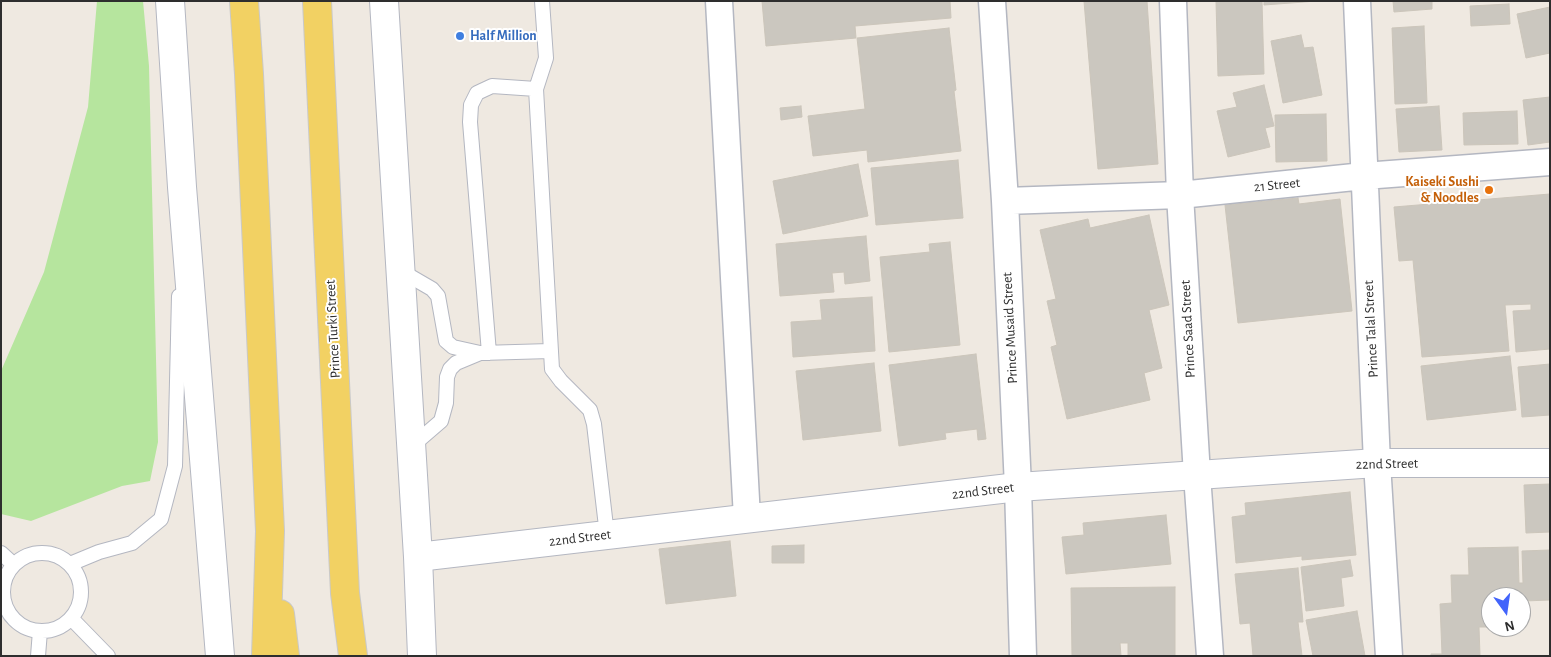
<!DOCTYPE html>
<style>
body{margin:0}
#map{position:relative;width:1551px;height:657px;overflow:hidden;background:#efe9e1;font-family:"Alegreya Sans",sans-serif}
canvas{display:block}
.frame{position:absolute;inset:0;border:2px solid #2e2e2e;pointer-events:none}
.north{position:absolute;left:1481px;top:587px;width:50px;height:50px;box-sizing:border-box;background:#fff;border:1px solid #ababab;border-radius:50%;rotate:166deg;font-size:14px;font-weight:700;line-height:20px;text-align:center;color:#2e2e2e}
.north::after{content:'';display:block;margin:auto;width:18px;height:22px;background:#4264fb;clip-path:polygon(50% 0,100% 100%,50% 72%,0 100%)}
</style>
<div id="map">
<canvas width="1551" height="657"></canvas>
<div class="frame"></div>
<div class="north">N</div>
</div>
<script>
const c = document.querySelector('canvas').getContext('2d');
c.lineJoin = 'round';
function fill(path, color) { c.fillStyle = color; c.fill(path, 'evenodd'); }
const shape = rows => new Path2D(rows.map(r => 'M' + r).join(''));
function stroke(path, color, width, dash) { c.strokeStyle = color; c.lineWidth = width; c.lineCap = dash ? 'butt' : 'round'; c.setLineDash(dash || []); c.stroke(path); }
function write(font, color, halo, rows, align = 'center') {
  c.font = font + ' "Alegreya Sans",sans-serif'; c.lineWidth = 4; c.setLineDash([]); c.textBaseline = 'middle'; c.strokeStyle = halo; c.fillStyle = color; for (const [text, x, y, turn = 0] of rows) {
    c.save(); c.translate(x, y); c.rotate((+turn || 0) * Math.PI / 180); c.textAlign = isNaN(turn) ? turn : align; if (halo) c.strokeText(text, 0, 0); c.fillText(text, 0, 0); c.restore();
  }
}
const green = shape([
 [97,1,143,1,149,66,158,442,150,481,122,486,31,521,1,514,1,371,44,272,88,107]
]);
const building = shape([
 [762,1,950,1,951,18,855,26,856,38,766,46,762,1],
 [1084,1,1147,1,1158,164,1098,169,1084,1],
 [1216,1,1262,1,1264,74,1218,76,1216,1],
 [1264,1,1317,1,1264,5,1264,1],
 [1393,1,1432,1,1432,9,1394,12,1393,1],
 [1509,4,1510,24,1471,26,1470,6,1509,4],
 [1550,7,1550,53,1526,58,1517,14,1550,7],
 [1424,26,1427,103,1395,104,1392,28,1424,26],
 [949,28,956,90,954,91,961,151,868,162,867,150,813,156,808,116,865,109,857,38,949,28],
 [1301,35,1304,48,1313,47,1322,95,1283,103,1271,41,1301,35],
 [1264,85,1274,126,1265,128,1270,147,1228,157,1217,111,1237,107,1233,93,1264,85],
 [1550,97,1550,142,1528,145,1523,100,1550,97],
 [801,106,802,117,781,120,780,108,801,106],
 [1439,106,1442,150,1399,152,1396,109,1439,106],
 [1517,111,1518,144,1464,145,1463,113,1517,111],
 [1326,114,1327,161,1276,162,1275,115,1326,114],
 [958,160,963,218,876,225,871,168,958,160],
 [858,164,868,216,783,234,773,181,858,164],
 [1550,194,1550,349,1516,352,1513,311,1531,310,1531,304,1505,305,1509,351,1422,357,1413,260,1399,261,1394,207,1550,194],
 [1298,198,1299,204,1340,199,1352,311,1238,323,1225,205,1298,198],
 [1149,215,1169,305,1149,310,1162,368,1144,373,1150,400,1067,419,1051,347,1057,345,1047,301,1056,299,1040,230,1088,219,1090,228,1149,215],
 [866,236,870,281,845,284,844,272,832,273,834,292,780,296,776,244,866,236],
 [950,242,960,345,889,352,880,257,930,252,929,244,950,242],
 [872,297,875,351,793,357,791,322,822,320,820,300,872,297],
 [976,354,986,439,978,440,977,429,945,433,946,439,899,446,889,365,976,354],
 [1510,356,1516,410,1427,420,1421,366,1510,356],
 [874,363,881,431,803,440,796,371,874,363],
 [1550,364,1550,415,1522,417,1518,367,1550,364],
 [1550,484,1550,532,1526,533,1524,485,1550,484],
 [1350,492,1356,555,1302,560,1302,556,1236,563,1232,517,1246,515,1245,503,1350,492],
 [1166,515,1171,564,1066,574,1062,537,1084,535,1083,523,1166,515],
 [730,541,736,596,666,604,659,549,730,541],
 [804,545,804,563,772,563,772,546,804,545],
 [1518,547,1519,583,1523,583,1522,551,1550,550,1550,600,1524,601,1525,626,1521,626,1521,597,1491,597,1491,627,1479,627,1480,656,1431,656,1431,654,1442,654,1440,604,1452,603,1451,575,1469,575,1468,548,1518,547],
 [1350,560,1353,576,1341,578,1344,606,1306,611,1301,567,1350,560],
 [1298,568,1303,622,1298,622,1302,656,1253,656,1250,623,1240,624,1235,574,1298,568],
 [1175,587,1175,656,1128,656,1128,643,1120,643,1121,656,1072,656,1071,588,1175,587],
 [1357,611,1365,656,1313,656,1306,620,1357,611]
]);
const service = shape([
 [542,1,546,58,536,89,552,369,561,381,590,410,594,424,607,535],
 [401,271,432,289,438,296,446,341,453,347,480,353,456,363,450,369,447,377,446,403,441,421,412,446],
 [481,353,550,351],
 [489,353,470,122,471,105,477,93,492,86,536,89],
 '3 592a39 39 0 1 1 78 0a39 39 0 1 1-78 0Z',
 [1,553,13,564],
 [70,564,99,552,132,543,161,519,175,466,179,296],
 [71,618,108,656],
 [38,656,40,631]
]);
const minor = shape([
 [719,1,747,518],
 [992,1,1005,201,1018,487,1023,656],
 [1173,1,1180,195,1197,475,1210,656],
 [1357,1,1377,463,1389,656],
 [1005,201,1180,195,1364,176,1550,162]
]);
const tertiary = shape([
 [170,1,182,187,220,656],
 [384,1,418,557,422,656],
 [418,557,1018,487,1377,463,1550,463]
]);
const primary = shape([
 [244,1,249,74,270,531,266,656],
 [317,1,345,593,353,656],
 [280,614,285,656]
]);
const markers = [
 [460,36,5,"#3f7fe0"],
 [1489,190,5,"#e8710a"]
];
const shopNames = [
 ["Half Million",470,36]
];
const foodNames = [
 ["Kaiseki Sushi",1479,182],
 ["& Noodles",1479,198]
];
const streetNames = [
 ["21 Street",1277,185,-6],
 ["Prince Musaid Street",1010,328,-93],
 ["Prince Turki Street",333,329,-93],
 ["Prince Saad Street",1188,329,-93],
 ["Prince Talal Street",1371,329,-93],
 ["22nd Street",1387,464,-1],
 ["22nd Street",983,491,-7],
 ["22nd Street",580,538,-7]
];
fill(green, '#b6e59e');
fill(building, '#cbc7bf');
stroke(building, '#cbc5ba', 1);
stroke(service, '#b4b7c1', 16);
stroke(minor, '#b4b7c1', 29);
stroke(tertiary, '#b4b7c1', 30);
stroke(primary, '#c9c9c9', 30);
stroke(service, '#fff', 14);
stroke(minor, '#fff', 26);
stroke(tertiary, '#fff', 28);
stroke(primary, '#f2d163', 28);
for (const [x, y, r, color] of markers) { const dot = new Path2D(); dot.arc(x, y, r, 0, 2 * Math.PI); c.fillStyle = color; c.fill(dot); stroke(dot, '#fff', 2); }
write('bold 14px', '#366cbe', '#fff', shopNames, 'left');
write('bold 14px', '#c56008', '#fff', foodNames, 'right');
write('14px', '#2e2e2e', '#fff', streetNames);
</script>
